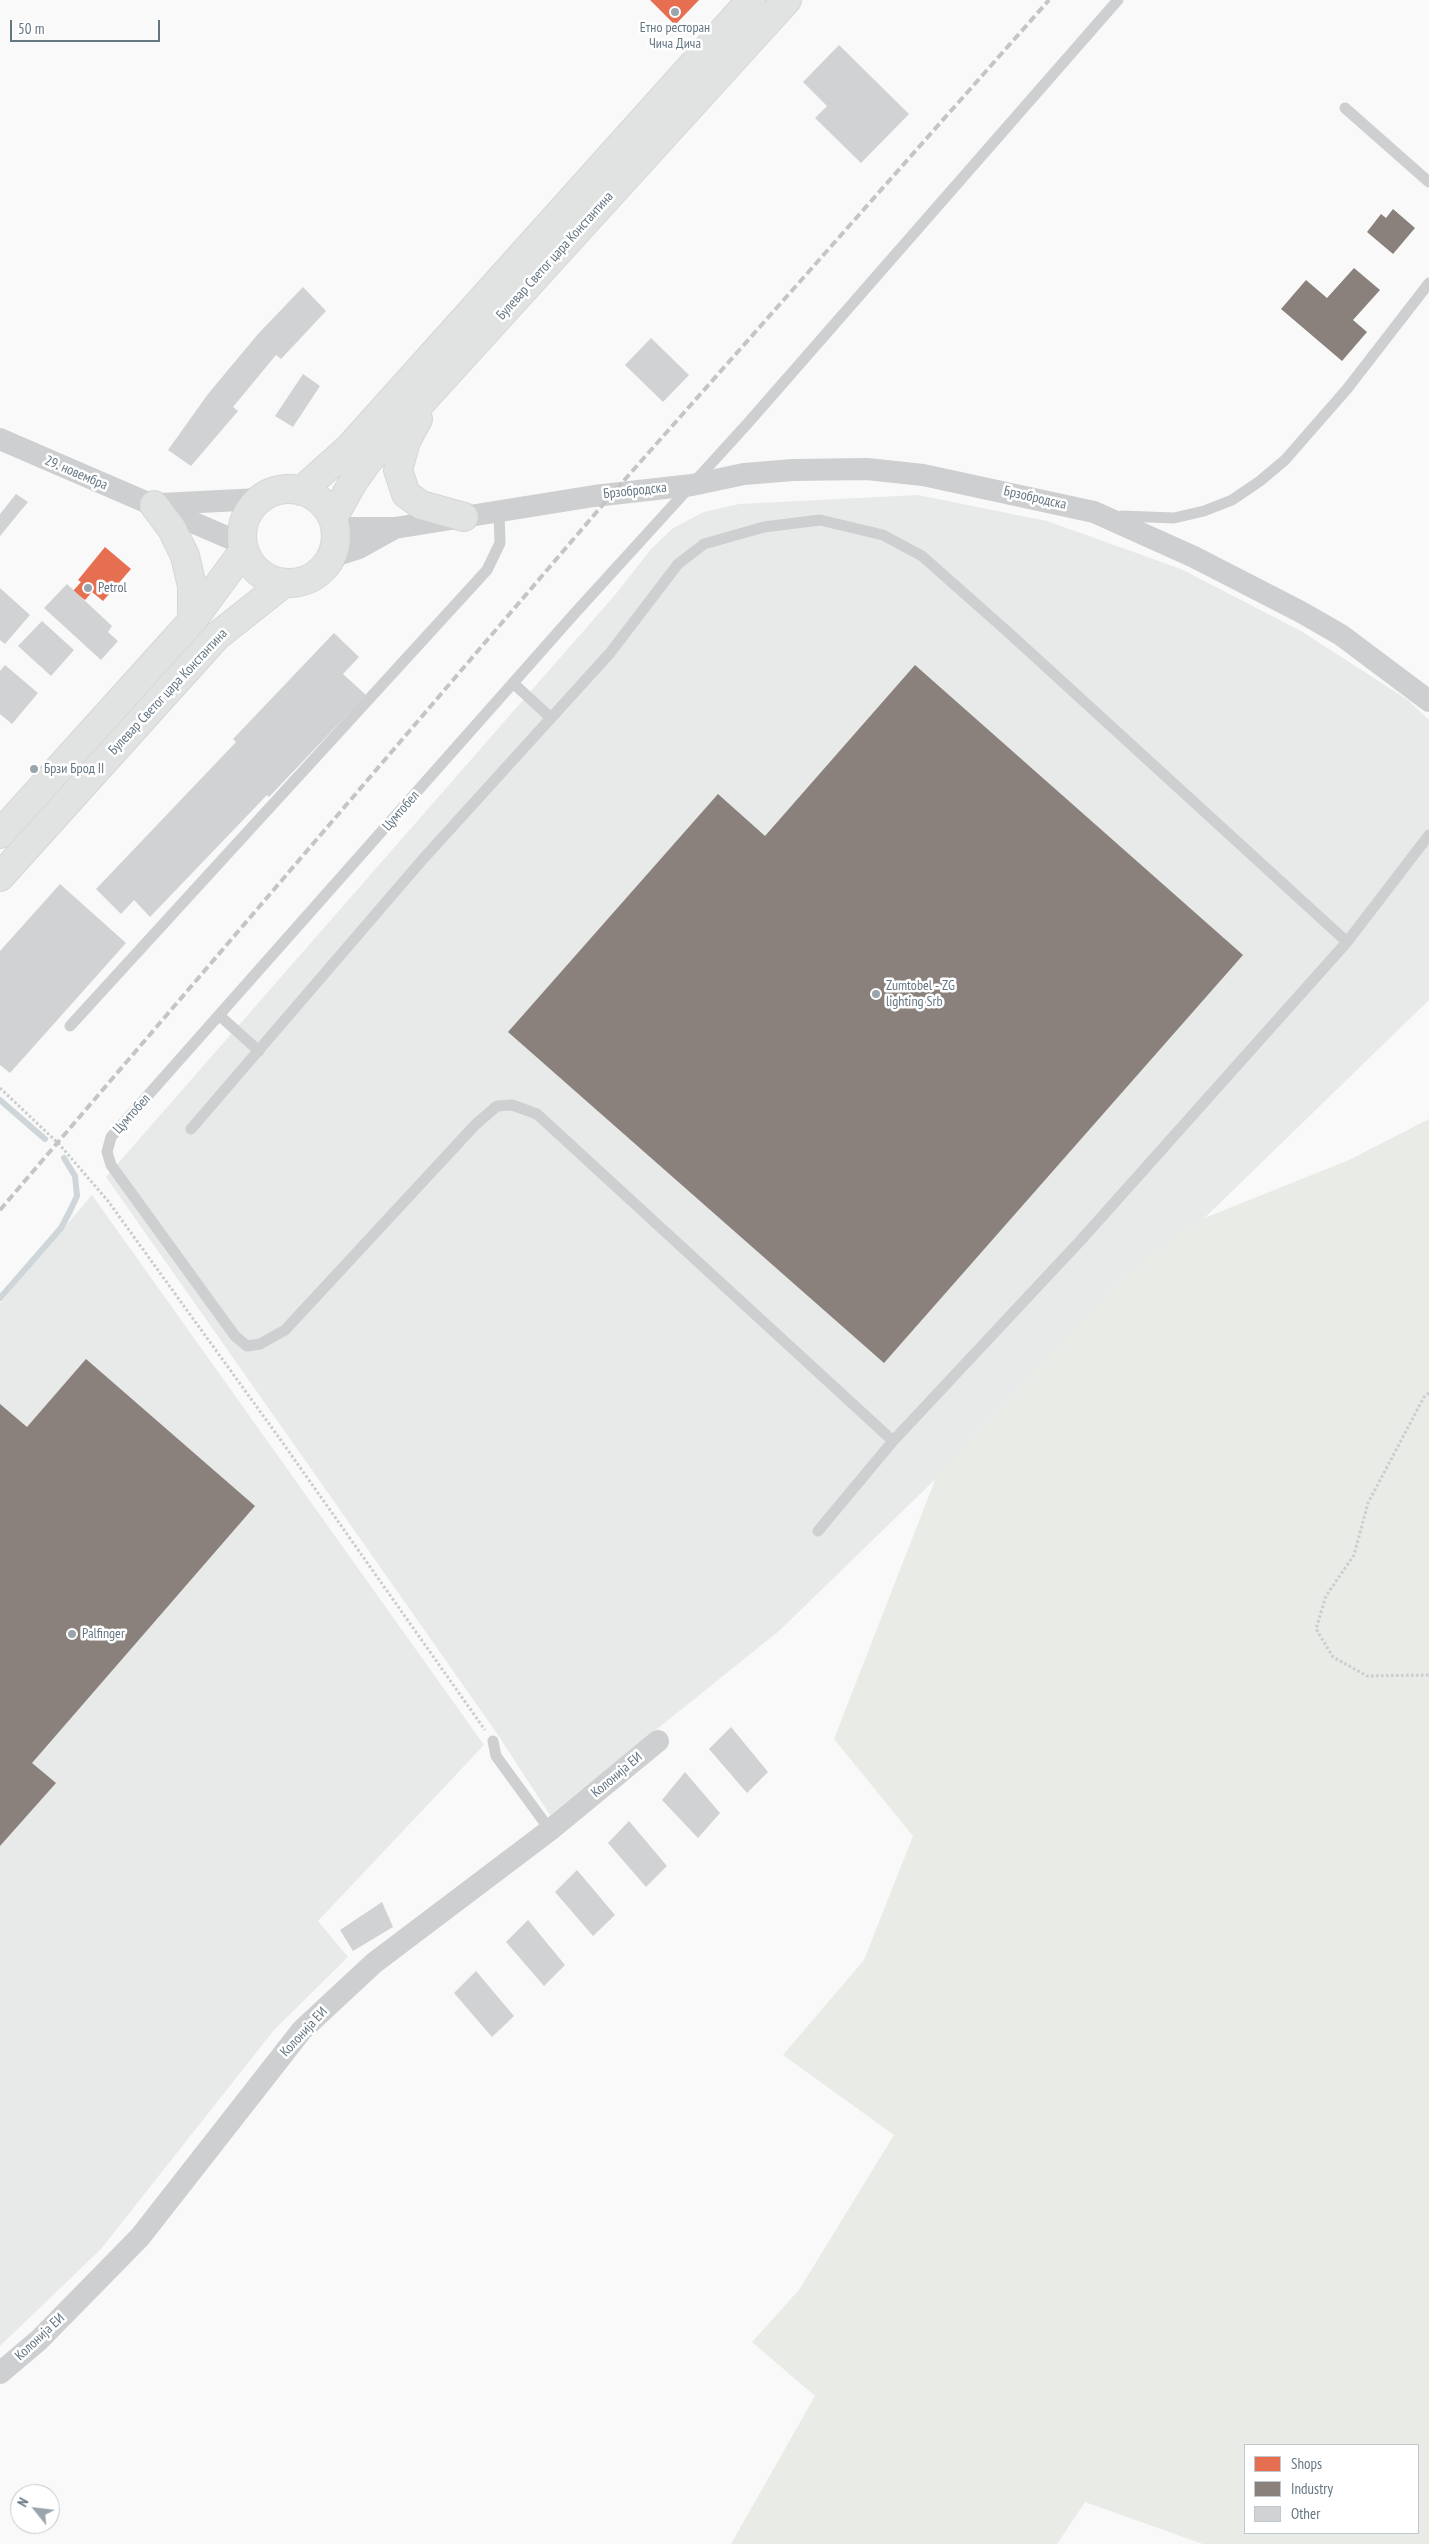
<!DOCTYPE html>
<meta charset="utf-8">
<style>
body{margin:0}
#map{position:relative;width:1429px;height:2544px;overflow:hidden;background:#f9f9f9;font-family:"PT Sans Narrow",sans-serif}
canvas{display:block}
.legend{position:absolute;left:1244px;top:2444px;width:175px;height:90px;box-sizing:border-box;background:#fff;border:1px solid #c1c8cd;margin:0;padding:6px 9px;list-style:none;font-size:15px;color:#657683}
.legend li{display:flex;align-items:center;gap:10px;height:25px}
.legend b{width:25px;border:1px solid #c1c8cd}
.north{position:absolute;left:10px;top:2484px;width:50px;height:50px;box-sizing:border-box;background:#fff;border:1px solid #c1c8cd;border-radius:50%;rotate:299deg;font-size:14px;font-weight:700;line-height:20px;text-align:center;color:#657683}
.north::after{content:'';display:block;margin:auto;width:18px;height:22px;background:#99a4ac;clip-path:polygon(50% 0,100% 100%,50% 72%,0 100%)}
.scale{position:absolute;left:10px;top:20px;width:150px;height:22px;box-sizing:border-box;border:2px solid #657683;border-top:0;padding-left:6px;font-size:15px;line-height:18px;white-space:nowrap;color:#657683;-webkit-text-stroke:4px #fff;paint-order:stroke}
</style>
<div id="map">
<canvas width="1429" height="2544"></canvas>
<ul class="legend">
<li><b style="height:14px;background:#e76f51"></b>Shops</li>
<li><b style="height:14px;background:#8a817c"></b>Industry</li>
<li><b style="height:14px;background:#d0d2d3"></b>Other</li>
</ul>
<div class="north">N</div>
<div class="scale">50 m</div>
</div>
<script>
const c = document.querySelector('canvas').getContext('2d');
c.lineJoin = 'round';
function fill(path, color) { c.fillStyle = color; c.fill(path, 'evenodd'); }
const shape = rows => new Path2D(rows.map(r => 'M' + r).join(''));
function stroke(path, color, width, dash) { c.strokeStyle = color; c.lineWidth = width; c.lineCap = dash ? 'butt' : 'round'; c.setLineDash(dash || []); c.stroke(path); }
function write(font, color, halo, rows, align = 'center') {
  c.font = font + ' "PT Sans Narrow",sans-serif'; c.lineWidth = 5; c.setLineDash([]); c.textBaseline = 'middle'; c.strokeStyle = halo; c.fillStyle = color; for (const [text, x, y, turn = 0] of rows) {
    c.save(); c.translate(x, y); c.rotate((+turn || 0) * Math.PI / 180); c.textAlign = isNaN(turn) ? turn : align; if (halo) c.strokeText(text, 0, 0); c.fillText(text, 0, 0); c.restore();
  }
}
const built = shape([
 [918,495,1047,521,1181,569,1301,631,1408,700,1429,720,1429,1000,779,1631,550,1815,496,1732,106,1177,615,595,651,549,673,528,704,512,739,504],
 [92,1195,484,1745,318,1921,348,1957,274,2030,101,2249,0,2346,0,1303]
]);
const green = shape([
 [1429,1119,1429,2544,1203,2544,1085,2502,1057,2544,731,2544,815,2396,752,2342,799,2290,894,2135,783,2055,864,1960,913,1836,834,1739,937,1475,1122,1279,1197,1221,1349,1160],
 [1245,2445,1418,2445,1418,2533,1245,2533]
]);
const shops = shape([
 [650,0,699,0,675,25],
 [105,547,131,569,103,601,92,592,85,600,73,591,81,582,78,580]
]);
const industry = shape([
 [1393,209,1415,228,1393,254,1367,232,1381,214,1386,218],
 [1354,268,1380,290,1353,320,1367,332,1342,361,1281,309,1306,280,1327,298],
 [915,665,1243,955,884,1363,508,1032,718,794,765,836],
 [86,1359,255,1506,32,1763,56,1783,0,1846,0,1404,27,1427]
]);
const stream = shape([
 [0,1100,45,1139],
 [0,1298,61,1228,70,1211,77,1196,75,1176,64,1158]
]);
const building = shape([
 [839,45,909,114,861,163,815,118,827,106,803,82],
 [303,287,326,311,281,359,276,355,233,407,238,411,191,466,168,450,208,394,258,334],
 [651,338,689,375,663,402,625,365],
 [303,374,320,386,293,427,275,416],
 [16,494,28,502,0,536,0,514],
 [67,584,112,626,108,632,118,641,101,660,44,608],
 [0,588,30,615,5,644,0,640],
 [42,621,74,650,51,676,18,646],
 [334,633,359,657,343,674,366,695,269,797,267,795,150,917,134,900,121,914,96,889,236,742,233,739],
 [5,665,38,693,12,724,0,714,0,671],
 [60,884,126,943,10,1073,0,1065,0,951],
 [731,1727,768,1772,747,1793,709,1749],
 [685,1772,720,1813,698,1838,662,1800],
 [629,1821,667,1866,646,1887,608,1843],
 [577,1870,615,1915,593,1936,555,1892],
 [382,1902,393,1927,353,1951,340,1930],
 [528,1920,565,1965,544,1986,506,1942],
 [476,1971,514,2016,492,2037,454,1993]
]);
const path = shape([
 [0,1088,59,1144,108,1201,280,1439,485,1730],
 [1429,1393,1424,1397,1368,1503,1354,1555,1326,1596,1316,1629,1333,1657,1367,1676,1429,1675]
]);
const lane = shape([
 [1345,108,1429,182],
 [1122,516,1174,518,1204,511,1232,500,1260,481,1285,460,1347,389,1429,283],
 [513,683,551,718],
 [220,1016,259,1051],
 [70,1026,487,570,500,543,499,511],
 [191,1129,423,859,610,653,678,564,704,544,764,527,820,520,883,535,922,556,1009,633,1347,942],
 [893,1441,537,1114,512,1105,497,1106,476,1124,285,1330,260,1344,247,1346,235,1336,111,1165,107,1152,111,1137,575,613,748,423,1118,0],
 [818,1531,893,1441,1081,1240,1347,942,1429,835],
 [493,1741,496,1756,550,1830]
]);
const street = shape([
 [0,439,243,544],
 [160,504,260,499],
 [335,528,395,528,594,496,692,485,744,474,793,470,867,469,923,475,1094,512,1194,557,1301,612,1341,635,1429,701],
 [331,557,359,548,395,528],
 [0,2373,39,2340,140,2237,302,2030,374,1963,550,1830,658,1741]
]);
const secondary = shape([
 [418,419,406,441,398,470,406,494,421,505,464,517],
 '242 536a47 47 0 1 1 94 0a47 47 0 1 1-94 0Z',
 [301,491,348,449,751,0],
 [154,505,172,529,185,556,192,586,192,621],
 [333,518,353,482,368,461,787,0],
 [0,834,192,621,244,550],
 [0,877,217,636,284,583]
]);
const rail = shape([
 [0,1210,612,494,1049,0]
]);
const markers = [
 [675,12,5,"#99a4ac"],
 [88,588,5,"#99a4ac"],
 [34,769,5,"#99a4ac"],
 [876,994,5,"#99a4ac"],
 [72,1634,5,"#99a4ac"]
];
const poiNames = [
 ["Етно ресторан",675,28,"center"],
 ["Чича Дича",675,44,"center"],
 ["Petrol",98,588],
 ["Брзи Брод II",44,769],
 ["Zumtobel - ZG",886,986],
 ["lighting Srb",886,1002],
 ["Palfinger",82,1634]
];
const streetNames = [
 ["Булевар Светог цара Константина",555,256,-48],
 ["29. новембра",76,473,23],
 ["Брзобродска",635,491,-6],
 ["Брзобродска",1035,498,13],
 ["Булевар Светог цара Константина",168,692,-47],
 ["Цумтобел",401,811,-49],
 ["Цумтобел",132,1114,-48],
 ["Колонија ЕИ",617,1775,-40],
 ["Колонија ЕИ",304,2032,-47],
 ["Колонија ЕИ",40,2337,-43]
];
fill(built, '#e8e9e9');
fill(green, '#e8ebe6');
fill(shops, '#e76f51');
fill(industry, '#8a817c');
stroke(stream, '#ced6d9', 6);
fill(building, '#d0d2d3');
stroke(secondary, '#d5d6d7', 30);
stroke(path, '#cbcccd', 3, [2.5, 2.5]);
stroke(lane, '#cecfd0', 11);
stroke(street, '#cecfd0', 22);
stroke(secondary, '#e1e2e2', 28);
stroke(rail, '#c3c5c6', 4, [8, 4]);
for (const [x, y, r, color] of markers) { const dot = new Path2D(); dot.arc(x, y, r, 0, 2 * Math.PI); c.fillStyle = color; c.fill(dot); stroke(dot, '#fff', 2); }
write('14px', '#657683', '#fff', poiNames, 'left');
write('14px', '#657683', '#fff', streetNames);
</script>
